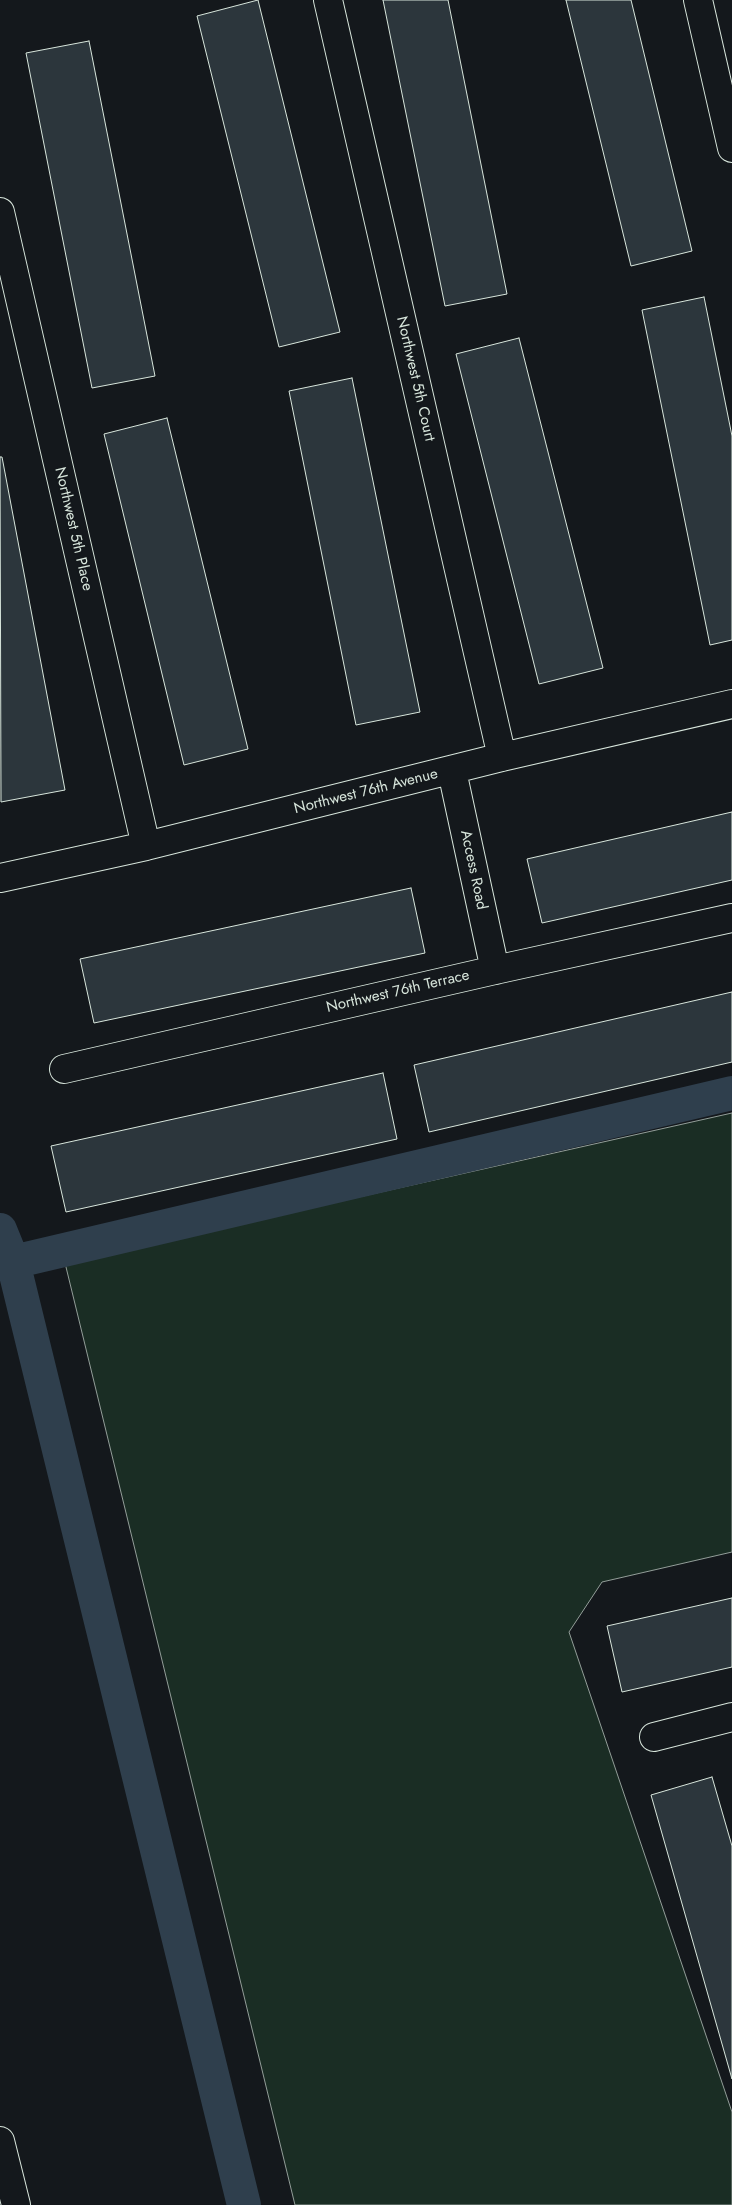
<!DOCTYPE html>
<style>
body{margin:0}
canvas{display:block;background:#14181c}
</style>
<canvas width="732" height="2205"></canvas>
<script>
const c = document.querySelector('canvas').getContext('2d');
c.lineJoin = 'round';
function fill(path, color) { c.fillStyle = color; c.fill(path, 'evenodd'); }
const shape = rows => new Path2D(rows.map(r => 'M' + r).join(''));
function stroke(path, color, width, dash) { c.strokeStyle = color; c.lineWidth = width; c.lineCap = dash ? 'butt' : 'round'; c.setLineDash(dash || []); c.stroke(path); }
function write(font, color, halo, rows, align = 'center') {
  c.font = font + ' Jost,sans-serif'; c.lineWidth = 4; c.setLineDash([]); c.textBaseline = 'middle'; c.strokeStyle = halo; c.fillStyle = color; for (const [text, x, y, turn = 0] of rows) {
    c.save(); c.translate(x, y); c.rotate((+turn || 0) * Math.PI / 180); c.textAlign = isNaN(turn) ? turn : align; if (halo) c.strokeText(text, 0, 0); c.fillText(text, 0, 0); c.restore();
  }
}
const green = shape([
 [732,1113,732,1552,602,1582,569,1632,732,2112,732,2205,295,2205,65,1263,732,1113]
]);
const canal = shape([
 [0,1230,13,1262,244,2205],
 [13,1262,732,1093]
]);
const building = shape([
 [258,0,340,332,279,347,197,16,258,0],
 [383,0,448,0,507,294,445,306,383,0],
 [566,0,631,0,692,251,631,266,566,0],
 [89,41,155,376,92,388,26,53,89,41],
 [704,297,732,436,732,640,710,645,642,310,704,297],
 [519,338,603,668,539,684,456,354,519,338],
 [352,378,420,712,356,725,289,391,352,378],
 [167,418,248,749,184,765,104,434,167,418],
 [0,457,2,457,65,790,1,802,0,457],
 [732,812,732,880,542,923,527,859,732,812],
 [411,888,425,953,94,1023,80,959,411,888],
 [732,992,732,1062,429,1132,414,1065,732,992],
 [383,1073,397,1139,66,1212,51,1146,383,1073],
 [732,1598,732,1667,622,1692,607,1626,732,1598],
 [712,1777,732,1846,732,2079,651,1795,712,1777]
]);
const minor = shape([
 [328,0,502,757],
 [698,0,732,148],
 [0,212,146,846],
 [452,771,495,970],
 [0,878,146,846,502,757,732,704],
 [64,1069,495,970,732,918],
 [654,1737,732,1717],
 [0,2141,16,2205]
]);
const streetNames = [
 ["Northwest 5th Court",415,379,77],
 ["Northwest 5th Place",73,529,77],
 ["Northwest 76th Avenue",366,792,-14],
 ["Access Road",473,870,78],
 ["Northwest 76th Terrace",398,992,-13]
];
fill(green, '#1a2d24');
stroke(green, '#939e99', 1);
stroke(canal, '#2f3f4d', 34);
fill(building, '#2c363c');
stroke(building, '#d8e6dc', 1);
stroke(minor, '#d8e6dc', 30);
stroke(minor, '#14181c', 28);
write('15px', '#d8e6dc', '#14181c', streetNames);
</script>
